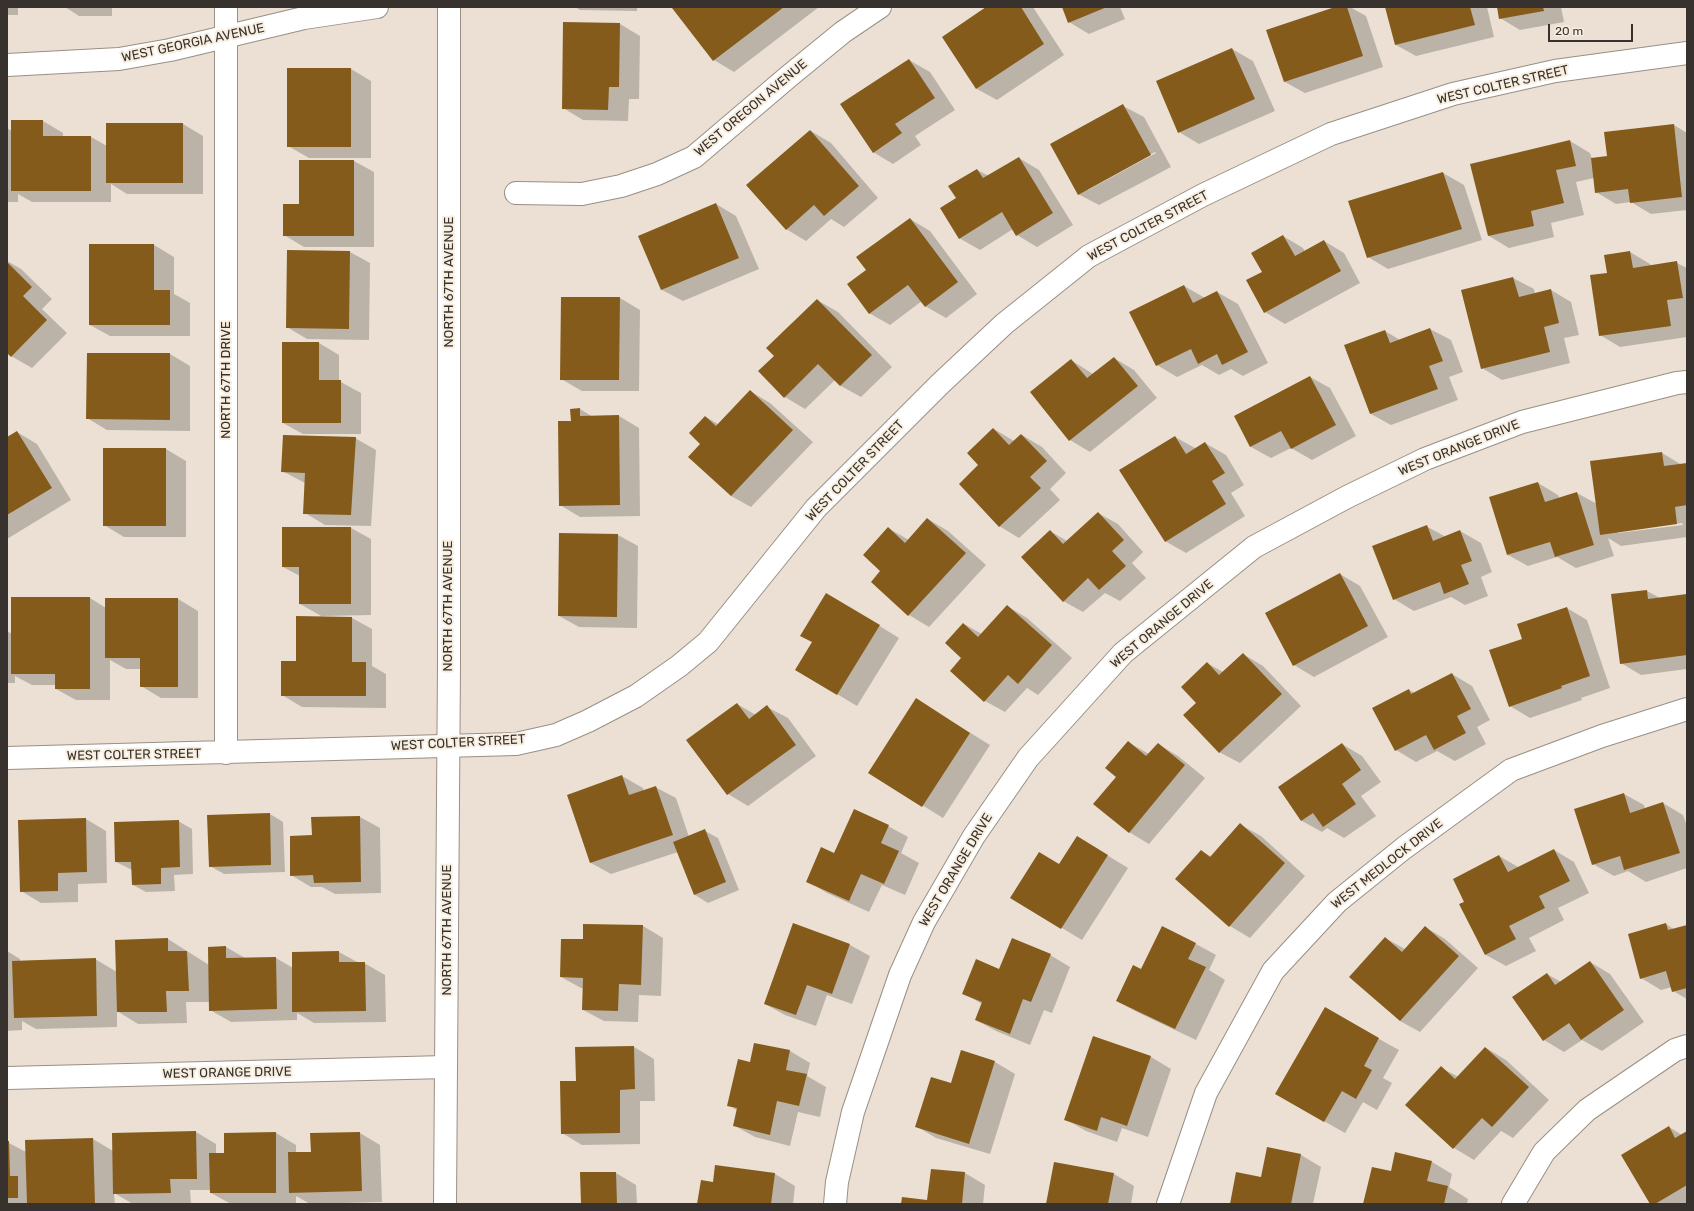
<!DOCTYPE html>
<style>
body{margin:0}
#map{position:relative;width:1694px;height:1211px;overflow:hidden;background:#ebe0d3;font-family:Rubik,sans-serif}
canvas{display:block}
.frame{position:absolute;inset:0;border:8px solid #37322d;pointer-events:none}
.scale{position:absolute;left:1548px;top:24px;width:85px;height:18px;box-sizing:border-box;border:2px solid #37322d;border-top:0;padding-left:5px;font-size:12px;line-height:14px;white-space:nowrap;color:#37322d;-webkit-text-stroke:3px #f8eee0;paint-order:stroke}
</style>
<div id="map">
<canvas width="1694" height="1211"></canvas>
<div class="frame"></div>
<div class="scale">20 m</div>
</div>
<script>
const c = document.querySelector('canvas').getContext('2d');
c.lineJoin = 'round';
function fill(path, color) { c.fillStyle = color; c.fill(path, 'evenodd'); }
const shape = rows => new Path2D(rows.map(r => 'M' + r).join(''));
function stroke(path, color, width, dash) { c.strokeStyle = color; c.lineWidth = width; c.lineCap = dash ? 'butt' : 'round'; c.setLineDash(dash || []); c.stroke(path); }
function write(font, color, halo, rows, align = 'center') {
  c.font = font + ' Rubik,sans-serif'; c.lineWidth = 4; c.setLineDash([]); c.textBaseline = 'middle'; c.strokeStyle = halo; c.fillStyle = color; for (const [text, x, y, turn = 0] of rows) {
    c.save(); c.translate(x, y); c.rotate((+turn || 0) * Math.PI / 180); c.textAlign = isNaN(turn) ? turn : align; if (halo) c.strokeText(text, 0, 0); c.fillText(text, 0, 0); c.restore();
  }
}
const shadow = shape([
 [7,7,18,7,18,15,7,15],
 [65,7,112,7,112,16,79,16],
 [575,7,637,7,637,11,580,10],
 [675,7,819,7,734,72,714,60],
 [988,7,1033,7,1064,55,997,100,977,89,943,38],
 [1063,7,1120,7,1125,19,1089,34,1069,22],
 [1338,7,1350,7,1366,16,1383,67,1305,93,1285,82],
 [1386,7,1487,7,1494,37,1416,56,1396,45],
 [1498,7,1561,7,1564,22,1520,30,1500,18],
 [1635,7,1652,7,1637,8],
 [620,24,640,36,639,99,629,99,628,121,583,120,563,108],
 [1232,49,1253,61,1275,111,1199,144,1179,132],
 [909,60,930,72,955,110,915,136,921,145,893,164,873,152],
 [351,69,371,81,371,158,309,158,288,146],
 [1123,106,1144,117,1171,167,1099,205,1078,194],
 [1155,152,1156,153,1088,190,1088,188],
 [12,121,43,121,63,133,63,137,91,137,107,146,107,124,183,124,203,136,203,194,127,194,111,184,111,202,32,202,18,194,18,202,7,202,7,128,12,131],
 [1674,125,1687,133,1687,210,1651,214,1631,202,1616,204,1596,192,1594,178,1576,182,1584,215,1551,223,1554,237,1509,248,1489,236,1472,165,1570,141,1590,153,1592,159,1608,157],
 [811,131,831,143,878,198,844,227,831,219,806,241,786,229],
 [1019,158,1039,170,1073,225,1037,247,1017,235,1013,229,980,250,959,238,957,199,977,170,989,176],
 [354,161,374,172,374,247,304,247,284,235,300,205],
 [1443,173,1464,185,1482,240,1388,269,1368,257,1349,201],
 [716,204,736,216,759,269,683,301,662,290,640,237],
 [910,219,930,231,977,294,946,318,925,306,922,301,890,325,869,313,867,271],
 [1283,236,1303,248,1305,252,1324,241,1344,253,1360,283,1285,324,1265,312,1263,272],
 [154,245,174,257,174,294,190,303,190,336,110,336,90,325],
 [350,252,370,263,369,340,307,339,287,327],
 [1630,252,1650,264,1651,266,1677,263,1687,268,1687,337,1620,347,1600,335,1608,274],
 [7,261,21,269,52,299,42,309,67,333,32,368,11,356,7,352],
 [1513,278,1534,289,1535,294,1551,290,1571,302,1579,335,1564,338,1570,363,1502,380,1482,368,1462,291],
 [1184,286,1205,298,1217,292,1238,304,1268,363,1243,376,1231,369,1219,375,1202,365,1177,377,1157,365],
 [620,298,640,310,639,391,582,391,561,379],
 [817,300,838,312,892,367,861,397,841,386,835,380,805,409,785,397,775,356],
 [1430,329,1451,340,1463,372,1449,377,1458,400,1391,425,1371,414,1346,346,1385,331,1400,340],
 [319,343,339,355,339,381,361,393,361,434,303,434,283,423],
 [88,354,170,354,190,366,190,431,107,430,87,418],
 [1114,358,1134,370,1157,398,1090,452,1070,440,1071,360,1093,374],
 [1310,377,1330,388,1356,436,1312,460,1291,448,1271,458,1251,447,1235,417],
 [750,391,770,403,813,442,751,507,731,496,702,444,706,417,718,424],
 [580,409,593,417,619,416,639,428,640,516,580,517,560,505,572,422],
 [994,429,1014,441,1022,435,1042,447,1066,473,1050,489,1060,500,1019,538,999,526,980,465],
 [17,432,37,444,71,500,7,539,7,438],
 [1175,437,1195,448,1205,443,1226,455,1244,485,1231,493,1245,516,1186,553,1165,541],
 [355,438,376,450,371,526,325,525,305,513,305,483,282,471],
 [104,449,166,449,186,461,186,537,124,537,104,525],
 [1662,453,1682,465,1687,464,1687,537,1621,546,1608,538,1614,556,1576,568,1557,557,1528,566,1508,555,1538,483,1558,495,1560,499,1577,493,1597,504],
 [1682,523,1683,525,1618,533,1618,531],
 [1098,513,1118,524,1143,552,1132,563,1146,578,1120,601,1105,593,1083,612,1063,601,1050,531,1067,541],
 [928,519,948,531,986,565,929,627,909,615,872,582,882,571,888,528,909,540],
 [1426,526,1446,537,1460,531,1481,543,1492,572,1481,577,1488,596,1465,605,1451,597,1414,611,1394,599],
 [351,528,371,539,371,615,323,616,323,617,300,604,300,576,283,567],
 [618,535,638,546,637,628,579,627,559,616],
 [1340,574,1360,586,1388,637,1314,677,1294,665],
 [1647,591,1660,598,1687,595,1687,669,1641,675,1621,663],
 [90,598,106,608,178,599,198,611,198,698,161,698,141,686,141,669,126,669,110,660,110,700,76,700,56,689,56,685,32,685,15,676,15,683,7,683,7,631,12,634],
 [847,606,899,638,857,706,837,694],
 [1007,606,1027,618,1072,658,1038,695,1027,688,1005,712,985,701,963,658,964,624,982,634],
 [1567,608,1587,620,1610,688,1581,698,1582,700,1530,718,1510,706,1523,639],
 [352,618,372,629,372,666,386,674,386,708,302,707,282,695,297,662],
 [1243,654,1263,666,1301,706,1240,763,1219,752,1197,703,1207,663,1223,672],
 [1452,674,1472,686,1490,720,1477,727,1486,744,1455,761,1437,751,1416,762,1396,750,1409,690,1415,693],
 [917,700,990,745,943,818,870,773],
 [737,704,756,715,767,707,788,718,816,756,748,806,728,794],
 [1128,742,1149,754,1158,744,1178,756,1205,778,1149,844,1129,832,1117,776],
 [1342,744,1362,756,1381,782,1361,796,1376,816,1344,838,1327,828,1322,832,1302,821,1279,788],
 [622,776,643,788,644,791,655,787,676,798,689,837,705,831,718,838,739,890,708,903,695,895,678,852,611,874,591,863,568,795],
 [1624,794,1644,805,1645,809,1663,803,1683,815,1687,826,1687,868,1646,882,1628,871,1614,876,1593,864],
 [270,814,283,822,285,872,224,874,210,866],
 [360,817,380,828,381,893,335,894,322,887,311,887,291,875,313,836,312,818],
 [86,819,106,831,107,883,78,884,78,902,41,903,21,891],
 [178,821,192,829,193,874,174,875,175,891,146,892,133,885,132,870,116,862],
 [1241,825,1261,836,1305,876,1250,938,1230,926,1201,851,1212,857],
 [888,826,908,837,901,853,919,863,905,895,882,885,869,912,827,893,807,881,834,854],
 [1097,849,1128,868,1082,940,1012,898,1059,865],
 [1554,850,1574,862,1589,893,1558,908,1564,920,1529,938,1536,951,1506,966,1486,955,1461,905,1465,902,1499,856,1520,868],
 [1666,924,1675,930,1687,926,1687,999,1673,991,1672,987,1661,990,1641,978],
 [643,926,663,938,661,996,639,995,638,1022,604,1021,583,1010,584,988,581,988,561,977,584,940],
 [1425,927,1445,939,1478,968,1420,1032,1400,1021,1385,938,1405,949],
 [168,939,209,965,226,947,245,958,276,958,293,968,293,953,339,952,359,963,364,963,385,975,386,1022,314,1023,297,1013,297,1020,231,1022,210,1010,210,1002,186,1002,187,1023,138,1024,117,1011,117,1027,36,1029,22,1021,22,1030,7,1031,7,951,20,959,20,961,95,959,117,972],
 [1196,944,1216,955,1209,970,1225,980,1196,1040,1137,1012,1117,1001,1142,970],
 [850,945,870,956,852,1004,827,995,816,1026,785,1015,765,1004],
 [1050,955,1070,967,1052,1013,1044,1010,1030,1045,996,1031,976,1020,982,1004,963,993,1000,970],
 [1590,962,1610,974,1644,1022,1602,1051,1582,1040,1564,1052,1544,1040,1547,974,1561,982],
 [1325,1009,1399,1050,1383,1078,1392,1083,1377,1110,1363,1102,1345,1133,1276,1094],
 [1094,1037,1151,1057,1171,1069,1148,1137,1122,1128,1117,1142,1086,1131,1065,1119],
 [634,1047,654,1059,655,1101,640,1101,640,1144,582,1145,562,1133,577,1082],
 [1486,1048,1506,1060,1549,1100,1513,1138,1501,1131,1474,1160,1454,1148,1441,1068,1459,1077],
 [790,1051,810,1063,807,1076,826,1087,820,1117,798,1112,790,1146,755,1137,735,1126,738,1111,729,1105,751,1063],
 [995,1062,1015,1074,990,1154,936,1138,916,1126],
 [1669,1127,1682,1135,1687,1132,1687,1204,1651,1204],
 [196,1132,216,1144,216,1154,226,1154,276,1133,296,1145,296,1153,312,1153,360,1133,380,1145,382,1202,310,1204,296,1196,296,1204,231,1204,211,1193,211,1190,190,1190,191,1204,133,1204,114,1193,115,1204,7,1204,7,1142,26,1152,93,1139,113,1151],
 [1268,1148,1301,1155,1321,1167,1313,1204,1231,1204,1262,1178],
 [1432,1162,1452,1174,1449,1187,1468,1199,1467,1204,1364,1204,1391,1173],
 [716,1166,775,1174,795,1186,793,1204,698,1204,714,1183],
 [582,1173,616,1173,636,1185,637,1204,582,1204],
 [965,1173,985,1185,983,1204,902,1204,928,1201],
 [1114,1174,1134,1186,1131,1204,1047,1204]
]);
const building = shape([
 [674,7,784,7,713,61,672,8],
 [986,7,1021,7,1044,44,976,89,942,37],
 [1062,7,1107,7,1068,23],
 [1335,7,1347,7,1363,56,1284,82,1266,30],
 [1385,7,1470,7,1475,25,1395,45],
 [1497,7,1543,7,1544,11,1499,19],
 [563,22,620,23,619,87,609,87,608,110,562,109],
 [1232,48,1255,99,1178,133,1156,81],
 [909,59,935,98,895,124,902,133,873,153,840,104],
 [287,68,351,68,351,147,287,147],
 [1123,104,1151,155,1078,195,1050,144],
 [11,120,43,120,43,136,91,136,91,191,11,191],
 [106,123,183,123,183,183,106,183],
 [1674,124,1682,197,1630,203,1628,189,1595,193,1591,158,1607,156,1604,132],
 [810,130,859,186,824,216,814,205,786,230,746,185],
 [1570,140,1576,166,1556,170,1564,203,1531,211,1534,226,1488,236,1470,164],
 [1019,157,1053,213,1016,236,1002,212,959,239,940,208,956,198,948,186,977,169,983,178],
 [299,160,354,160,354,236,283,236,283,204,299,204],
 [1443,172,1462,229,1367,258,1348,201],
 [716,203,739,258,661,290,638,236],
 [910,218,958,282,925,307,908,285,869,314,847,284,866,270,856,257],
 [1283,235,1295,256,1324,240,1341,271,1264,313,1246,280,1262,272,1251,253],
 [89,244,154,244,154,290,170,290,170,325,89,325],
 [287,250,350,251,349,329,286,328],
 [1630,251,1633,268,1677,261,1683,298,1667,300,1671,326,1599,336,1590,275,1607,273,1604,255],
 [7,262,32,287,23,296,47,320,11,357,7,353],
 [1513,277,1519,297,1551,289,1559,323,1544,327,1550,352,1481,369,1461,290],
 [1184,285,1193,303,1217,291,1248,352,1222,365,1217,354,1198,364,1191,349,1156,366,1129,312],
 [561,297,620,297,619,380,560,380],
 [817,299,872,355,840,386,818,364,784,398,758,371,774,356,766,348],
 [1430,328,1443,361,1429,366,1438,389,1370,414,1344,345,1385,330,1390,343],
 [282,342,319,342,319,380,341,380,341,423,282,423],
 [87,353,170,353,170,420,86,419],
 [1114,357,1138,386,1069,441,1030,392,1071,359,1087,378],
 [1310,376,1336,425,1291,449,1281,431,1250,447,1234,416],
 [750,390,793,430,731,496,688,457,700,444,689,433,705,416,716,426],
 [580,408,580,416,619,415,620,505,559,506,558,421,571,421,570,409],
 [993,428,1009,445,1021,434,1047,461,1030,477,1041,488,999,527,959,484,978,465,967,453],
 [17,431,52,488,7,515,7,437],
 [283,435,356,437,351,515,303,514,305,473,281,472],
 [1175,436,1186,454,1205,442,1225,473,1212,481,1226,504,1165,542,1119,470],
 [103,448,166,448,166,526,103,526],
 [1662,452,1664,466,1687,463,1687,505,1675,507,1677,524,1600,535,1590,461],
 [1538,482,1545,502,1577,492,1594,545,1555,557,1550,542,1507,555,1489,497],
 [1098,512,1124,540,1112,551,1126,566,1099,590,1088,578,1063,602,1021,557,1050,530,1063,544],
 [927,518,966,553,908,616,871,582,880,571,863,555,888,527,905,543],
 [1427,525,1433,541,1460,530,1472,561,1461,565,1469,584,1444,594,1440,582,1393,600,1372,546],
 [282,527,351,527,351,604,299,604,299,567,282,567],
 [559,533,618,534,617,617,558,616],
 [1340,573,1368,626,1293,666,1265,613],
 [1647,590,1648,599,1687,594,1687,655,1620,664,1611,594],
 [826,593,880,625,837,695,795,670,812,642,800,636],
 [11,597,90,597,90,689,55,689,55,674,11,674],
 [105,598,178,598,178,687,140,687,140,658,105,658],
 [1007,605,1052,645,1018,684,1008,675,984,702,950,671,961,658,945,643,963,623,978,637],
 [1567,607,1590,676,1561,686,1562,688,1509,707,1489,650,1522,639,1517,624],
 [296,616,352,617,352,662,366,662,366,696,281,696,281,661,296,661],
 [1243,653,1282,694,1219,753,1183,715,1196,703,1181,687,1207,662,1219,675],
 [1452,673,1471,709,1457,716,1466,733,1434,750,1426,735,1395,751,1372,708,1409,689,1411,694],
 [916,698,970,733,922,807,868,773],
 [737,703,749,719,767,705,796,745,727,795,686,740],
 [1128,741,1146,756,1158,743,1185,765,1129,833,1093,804,1116,777,1105,768],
 [1342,743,1361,770,1342,784,1356,804,1323,827,1313,813,1301,821,1278,787],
 [622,775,629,795,656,786,673,835,590,863,567,795],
 [1624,793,1630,813,1663,802,1680,853,1624,870,1620,856,1592,865,1574,809],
 [854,809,889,825,881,843,899,851,884,884,861,874,849,901,806,882,821,847,834,853],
 [270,813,271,865,209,867,207,815],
 [360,816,361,882,314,883,313,875,290,876,290,836,312,835,311,817],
 [86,818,87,872,58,873,58,891,20,892,18,820],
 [179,820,180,867,161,868,161,884,132,885,131,862,115,862,114,822],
 [1240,823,1285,863,1229,927,1175,879,1201,850,1210,857],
 [705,829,726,882,694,895,673,842],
 [1077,836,1108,855,1061,929,1010,898,1039,852,1059,864],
 [1554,849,1570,881,1539,896,1545,908,1509,926,1516,939,1485,955,1459,904,1464,902,1453,879,1499,855,1508,872],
 [793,923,850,944,832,994,807,985,796,1015,764,1004],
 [1666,923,1668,930,1687,925,1687,988,1672,992,1666,971,1640,979,1628,934],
 [583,924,643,925,641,985,619,984,618,1011,582,1010,583,978,560,977,561,939,583,939],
 [1162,926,1196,943,1188,959,1206,967,1175,1029,1116,1001,1133,965,1141,969],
 [1425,926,1459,956,1400,1021,1349,977,1385,937,1402,952],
 [168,938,168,951,187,951,189,991,166,991,167,1012,117,1012,115,940],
 [1012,938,1051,954,1031,1002,1023,999,1010,1034,975,1020,982,1002,962,994,976,959,999,969],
 [226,946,226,958,276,957,277,1009,209,1011,208,947],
 [339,951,339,962,365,962,366,1011,292,1012,292,952],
 [96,958,97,1016,14,1018,12,961],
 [1590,961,1624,1010,1581,1040,1569,1023,1543,1041,1512,997,1547,973,1555,985],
 [1325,1007,1379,1038,1364,1066,1372,1070,1356,1099,1342,1091,1324,1122,1275,1094],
 [1093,1036,1151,1056,1127,1126,1101,1117,1097,1131,1064,1120],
 [754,1043,790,1050,786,1070,807,1074,799,1106,777,1101,770,1135,733,1126,737,1108,727,1106,738,1059,750,1062],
 [634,1046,635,1089,620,1090,620,1133,561,1134,560,1081,576,1081,575,1047],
 [1485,1047,1529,1087,1492,1127,1482,1118,1453,1149,1405,1105,1441,1066,1455,1079],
 [961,1050,995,1061,969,1144,915,1127,931,1077,951,1083],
 [1669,1126,1675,1138,1687,1131,1687,1185,1655,1204,1650,1204,1621,1155],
 [196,1131,197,1179,170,1179,171,1193,113,1194,112,1133],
 [276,1132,276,1193,210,1193,209,1153,224,1153,224,1133],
 [360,1132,362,1191,289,1193,288,1152,311,1152,310,1133],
 [93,1138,95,1204,27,1204,25,1140],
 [7,1141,9,1141,10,1176,18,1176,18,1198,7,1198],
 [1267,1147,1301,1154,1291,1204,1230,1204,1236,1172,1261,1177],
 [1395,1152,1432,1161,1427,1181,1448,1186,1444,1204,1363,1204,1372,1167,1391,1171],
 [1054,1162,1114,1173,1108,1204,1046,1204],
 [715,1165,775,1173,771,1204,697,1204,701,1180,713,1182],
 [931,1169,965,1172,962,1204,901,1204,902,1197,927,1200],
 [580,1172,616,1172,617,1204,581,1204]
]);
const street = shape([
 [226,7,226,753],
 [7,65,119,59,170,50,304,18,377,7],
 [516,193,582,194,621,186,657,174,694,157,788,77,843,32,880,7],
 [7,758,516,744,556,735,588,721,636,696,679,666,708,642,816,508,940,384,1004,324,1089,256,1203,195,1331,134,1453,94,1555,71,1687,53],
 [7,1078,446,1067],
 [835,1204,837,1182,853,1112,900,975,924,922,974,836,1028,758,1123,653,1254,547,1347,497,1425,459,1522,422,1677,383,1687,382],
 [1168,1204,1206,1093,1273,971,1337,902,1404,848,1511,770,1602,736,1687,709],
 [1513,1204,1544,1152,1587,1110,1675,1050,1687,1046]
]);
const secondary = shape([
 [445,1204,449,664,449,7]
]);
const streetNames = [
 ["WEST GEORGIA AVENUE",193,43,-12],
 ["WEST COLTER STREET",1503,85,-13],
 ["WEST OREGON AVENUE",751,108,-40],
 ["WEST COLTER STREET",1148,226,-28],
 ["NORTH 67TH AVENUE",449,282,-90],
 ["NORTH 67TH DRIVE",226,380,-90],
 ["WEST ORANGE DRIVE",1459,448,-22],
 ["WEST COLTER STREET",855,471,-46],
 ["NORTH 67TH AVENUE",448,606,-90],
 ["WEST ORANGE DRIVE",1162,624,-40],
 ["WEST COLTER STREET",458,743,-3],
 ["WEST COLTER STREET",134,755,-1],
 ["WEST MEDLOCK DRIVE",1387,864,-38],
 ["WEST ORANGE DRIVE",956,870,-59],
 ["NORTH 67TH AVENUE",447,930,-90],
 ["WEST ORANGE DRIVE",227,1073,-1]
];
fill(shadow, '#0003');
fill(building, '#845b1b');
stroke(street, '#998f83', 24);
stroke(secondary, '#998f83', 24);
stroke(street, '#fff', 22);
stroke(secondary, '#fff', 22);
write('13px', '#37322d', '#f8eee0', streetNames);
</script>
